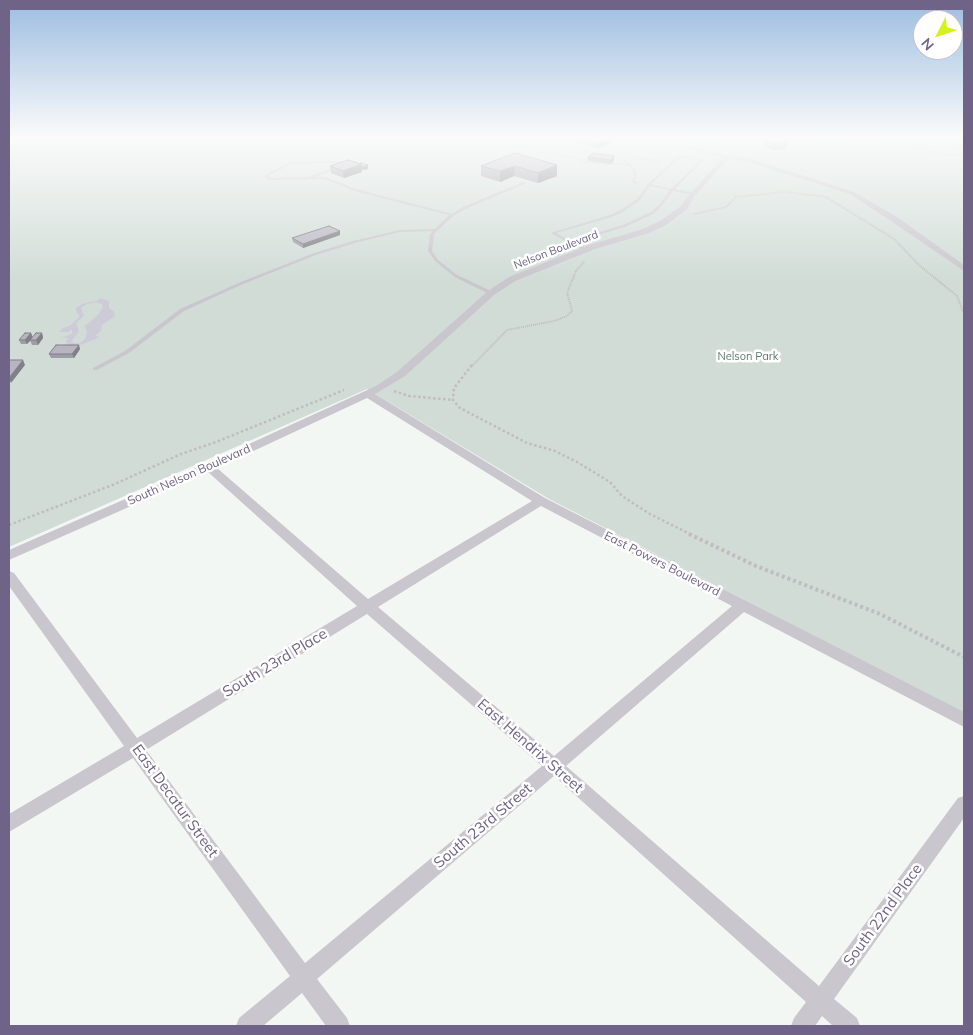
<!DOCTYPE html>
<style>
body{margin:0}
#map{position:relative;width:973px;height:1035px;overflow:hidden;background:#f3f7f3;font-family:Mulish,sans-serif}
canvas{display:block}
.frame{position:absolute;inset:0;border:10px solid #6f6387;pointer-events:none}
.north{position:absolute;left:913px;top:10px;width:50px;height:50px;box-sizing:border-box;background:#fff;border:1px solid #c5c1cf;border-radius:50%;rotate:229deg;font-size:14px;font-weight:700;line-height:20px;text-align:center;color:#6f6387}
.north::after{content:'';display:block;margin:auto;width:18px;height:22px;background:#d5f217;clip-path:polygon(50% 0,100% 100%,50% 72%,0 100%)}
</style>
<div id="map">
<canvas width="973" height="1035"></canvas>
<div class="frame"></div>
<div class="north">N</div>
</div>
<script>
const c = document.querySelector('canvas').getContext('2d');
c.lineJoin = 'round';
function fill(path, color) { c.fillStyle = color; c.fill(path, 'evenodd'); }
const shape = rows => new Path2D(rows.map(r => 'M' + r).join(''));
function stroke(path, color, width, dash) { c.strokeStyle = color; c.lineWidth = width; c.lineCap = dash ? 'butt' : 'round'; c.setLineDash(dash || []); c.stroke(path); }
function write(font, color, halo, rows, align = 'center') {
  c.font = font + ' Mulish,sans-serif'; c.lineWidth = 5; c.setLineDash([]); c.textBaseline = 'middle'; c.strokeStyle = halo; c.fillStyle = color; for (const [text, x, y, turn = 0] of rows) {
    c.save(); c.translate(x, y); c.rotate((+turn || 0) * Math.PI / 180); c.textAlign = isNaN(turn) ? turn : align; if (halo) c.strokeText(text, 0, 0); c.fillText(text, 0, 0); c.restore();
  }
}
const green = shape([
 [24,136,680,136,705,143,724,140,784,139,788,137,788,136,794,136,814,141,910,146,964,152,964,713,549,499,367,389,9,547,9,147]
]);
const water = shape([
 [680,136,788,136,788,138,784,139,724,140,705,143],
 [794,136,964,136,964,152,910,146,814,141],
 [100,298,109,301,109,308,114,312,115,316,102,325,101,331,95,336,99,336,98,338,80,345,67,345,66,341,69,338,61,338,72,334,72,329,68,332,59,332,63,328,70,326,80,316,76,311,76,308,82,304,99,300],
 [95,302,102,304,103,307,98,315,85,326,87,333,85,339,80,343,73,343,72,341,79,331,76,323,84,316,81,308,87,304]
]);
const pathFar2 = shape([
 [549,136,547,137,565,146,594,153,583,162,631,165],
 [783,141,885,147,964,156],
 [711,143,767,142],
 [535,145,551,152,583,160],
 [731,148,743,143],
 [594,153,616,156],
 [637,183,633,182,635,176,634,169,625,160,627,157,661,161],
 [694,214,726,207,736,197,785,192,826,197,894,239,919,265,957,296,964,314],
 [471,367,507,330,554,321,567,316,572,311,567,293,576,271,584,262]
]);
const pathFar1 = shape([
 [472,365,454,388,453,400,460,408,527,443,555,451,577,462,610,482,622,496,650,514,692,535],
 [394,391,409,396,453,400],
 [9,525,115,484,181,454,216,442,344,390]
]);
const path = shape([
 [689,534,756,566,880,614,964,657]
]);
const lane = shape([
 [679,155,704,160,675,189,694,193,694,195,673,191,661,207,653,214,625,227,574,242,587,248,587,250,585,250,569,243,551,233,610,215,621,210,637,199,648,184,679,155],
 [681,157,700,161,671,189,651,184,681,157],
 [650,186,670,190,659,205,651,212,623,225,570,241,556,233,612,217,623,212,639,201,650,186],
 [333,161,347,162,348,165,346,166,344,164,333,163,291,164,268,176,270,178,310,177,310,176,337,167,338,169,314,177,325,177,356,189,452,214,463,207,523,182,525,182,525,184,465,209,453,216,434,234,432,251,438,260,457,275,493,292,493,294,489,294,455,277,436,262,428,251,430,234,433,231,400,232,355,243,316,255,243,284,184,311,129,353,97,370,93,370,93,368,125,351,180,309,241,282,314,253,353,241,400,230,435,229,449,215,354,191,324,179,269,180,264,176,290,162,333,161]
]);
const street = shape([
 [638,136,647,136,731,156,748,158,854,192,897,217,964,265,964,271,891,221,850,194,745,161,732,160,725,162,693,198,687,209,666,225,649,233,595,249,515,281,494,295,405,376,375,394,545,498,964,712,964,727,744,612,566,766,819,986,958,798,964,796,964,818,834,999,857,1018,860,1026,833,1026,822,1016,815,1026,791,1026,794,1018,806,1002,554,776,317,979,347,1018,350,1026,326,1026,302,993,263,1026,236,1026,239,1018,290,976,133,758,9,832,9,814,124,746,9,586,9,571,14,573,137,738,357,606,208,472,9,560,9,550,205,464,376,386,397,372,488,291,509,277,589,245,643,229,660,221,681,206,688,196,721,160,724,158,638,136],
 [367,398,532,501,368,599,217,468,367,398],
 [541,506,732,606,554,756,378,607,541,506],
 [367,614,542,766,305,963,146,750,367,614]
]);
const primary = shape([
 [14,136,25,136,9,147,9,140,14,136]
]);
const wall = shape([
 [576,138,614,138,614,141,598,148,576,142],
 [765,139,788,142,786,149,773,150,763,146],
 [588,157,614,160,611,164,588,161],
 [348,160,368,169,363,170,362,170,362,172,344,178,331,173,330,166],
 [557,165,557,176,538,183,514,176,500,182,481,176,481,166],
 [340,231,340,235,303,248,293,242,292,238],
 [31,333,32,337,42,333,43,338,38,345,32,345,30,340,27,344,21,344,19,340],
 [80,349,74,358,51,358,49,354]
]);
const shadedWall = shape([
 [614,138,614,141,598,148,599,144],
 [614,156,614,160,611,164,611,160],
 [361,164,362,172,344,178,343,171],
 [368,165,368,169,363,170,362,167],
 [557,165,557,176,538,183,538,173],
 [515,166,514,176,500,182,500,171],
 [340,231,340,235,303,248,303,244],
 [31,333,33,338,27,344,25,340],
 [42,333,43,338,38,345,36,340],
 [79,345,80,349,74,358,72,354],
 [23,360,25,365,11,383,9,378]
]);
const building = shape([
 [583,136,606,136,614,138,599,144,576,138,583,136],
 [777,137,788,142,774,143,765,139,777,137],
 [515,153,557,165,538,173,515,166,500,171,481,166,515,153],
 [593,153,614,156,611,160,588,157,593,153],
 [348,160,361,164,343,171,330,166,348,160],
 [361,163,368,165,362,167,361,166,361,164,358,164,361,163],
 [329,226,340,231,303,244,292,238,329,226],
 [25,333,31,333,25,340,19,340,25,333],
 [36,333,42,333,36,340,30,340,36,333],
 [56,345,79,345,72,354,49,354,56,345],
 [9,360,23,360,9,378,9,360]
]);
const farStreetnames = [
 ["Nelson Boulevard",556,250,-21]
];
const farParknames = [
 ["Nelson Park",748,357]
];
const streetNames = [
 ["South Nelson Boulevard",189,475,-24],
 ["East Powers Boulevard",662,564,27]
];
const nearStreetnames = [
 ["South 23rd Place",275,663,-31],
 ["East Hendrix Street",530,746,41],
 ["East Decatur Street",175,801,54],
 ["South 23rd Street",483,826,-40],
 ["South 22nd Place",883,915,-54]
];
fill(green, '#d1dcd7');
fill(water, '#cdcbd7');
stroke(primary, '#bbb9c1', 2);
stroke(pathFar2, '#bfbdc2', 2, [1, 1]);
stroke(pathFar1, '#bfbdc2', 2.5, [2.5, 2.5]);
stroke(path, '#bfbdc2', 4, [3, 3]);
fill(lane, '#c9c6cd');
fill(street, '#c9c6cd');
fill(primary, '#fff');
fill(wall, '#9e9ca6');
fill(shadedWall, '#817f87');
fill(building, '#b8b5c1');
stroke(building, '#817f87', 1);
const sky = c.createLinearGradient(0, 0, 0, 280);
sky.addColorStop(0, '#9dbde1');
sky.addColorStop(0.49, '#fafbfa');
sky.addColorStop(1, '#fafbfa00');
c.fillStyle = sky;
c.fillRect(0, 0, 973, 280);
write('11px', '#6f6387', '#fff', farStreetnames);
write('11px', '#5e7870', '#fff', farParknames);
write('12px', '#6f6387', '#fff', streetNames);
write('15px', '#6f6387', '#fff', nearStreetnames);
</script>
